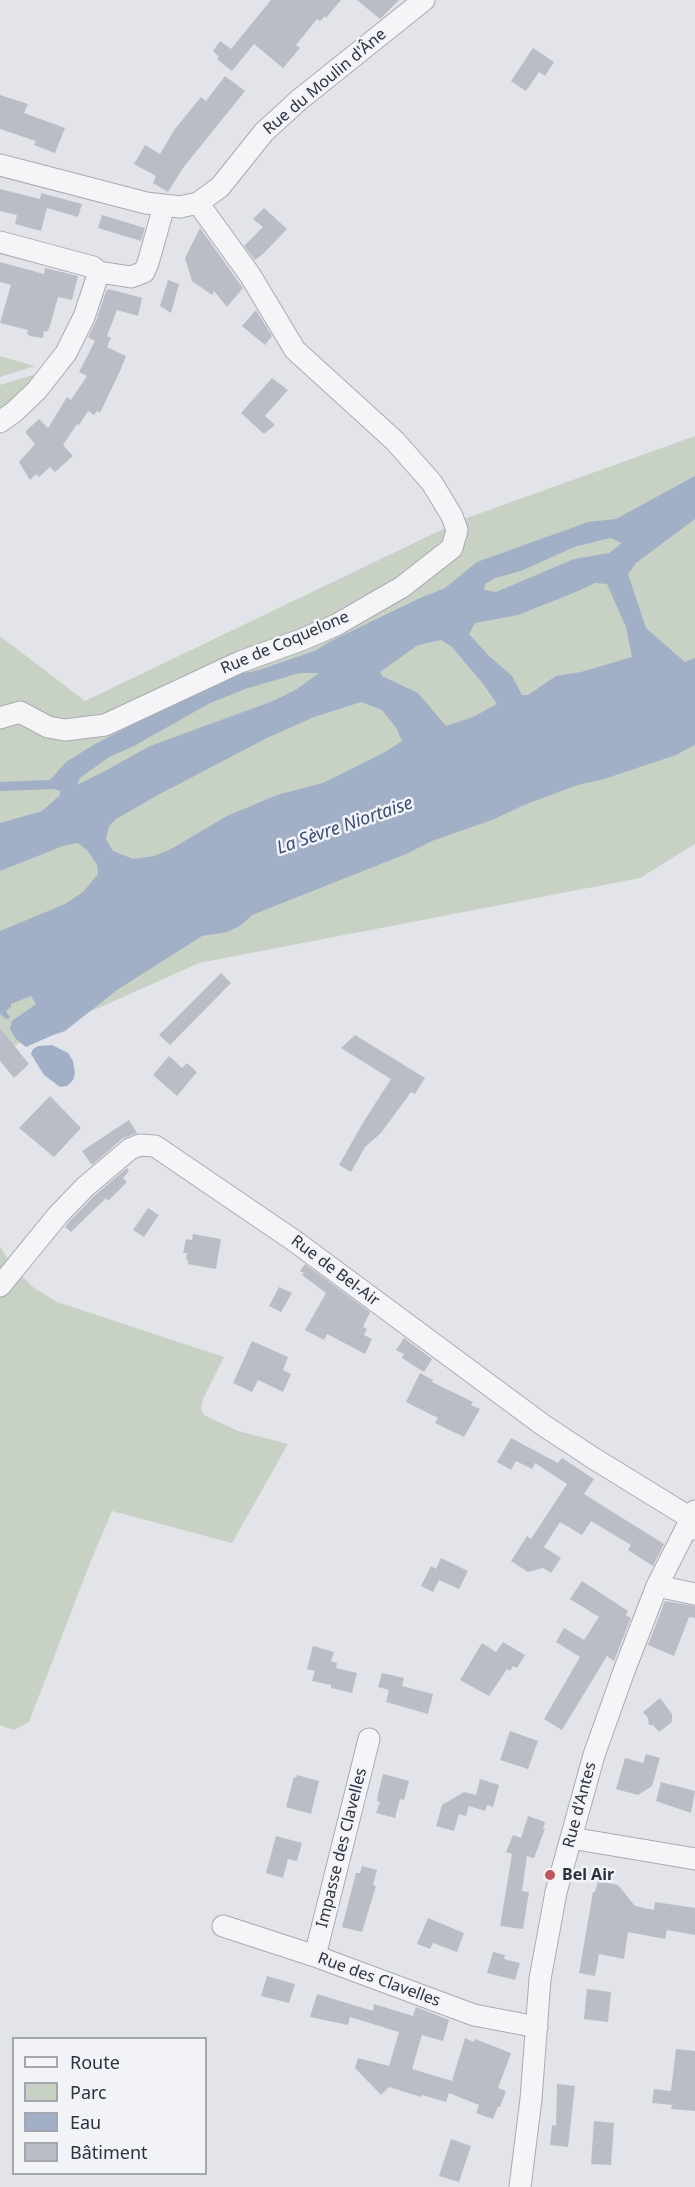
<!DOCTYPE html>
<meta charset="utf-8">
<style>
body{margin:0}
#map{position:relative;width:695px;height:2187px;overflow:hidden;background:#e2e4e9;font-family:"Noto Sans",sans-serif}
canvas{display:block}
.legend{position:absolute;left:12px;top:2037px;width:195px;height:138px;box-sizing:border-box;background:#f2f3f7;border:2px solid #a3a6ae;margin:0;padding:8px 10px;list-style:none;font-size:18px;color:#2c3240}
.legend li{display:flex;align-items:center;gap:12px;height:30px}
.legend b{width:30px;border:2px solid #a3a6ae}
</style>
<div id="map">
<canvas width="695" height="2187"></canvas>
<ul class="legend">
<li><b style="height:8px;background:#f5f5f8"></b>Route</li>
<li><b style="height:16px;background:#c7d2c4"></b>Parc</li>
<li><b style="height:16px;background:#a1b0c6"></b>Eau</li>
<li><b style="height:16px;background:#babdc6"></b>Bâtiment</li>
</ul>
</div>
<script>
const c = document.querySelector('canvas').getContext('2d');
c.lineJoin = 'round';
function fill(path, color) { c.fillStyle = color; c.fill(path, 'evenodd'); }
const shape = rows => new Path2D(rows.map(r => 'M' + r).join(''));
function stroke(path, color, width, dash) { c.strokeStyle = color; c.lineWidth = width; c.lineCap = dash ? 'butt' : 'round'; c.setLineDash(dash || []); c.stroke(path); }
function write(font, color, halo, rows, align = 'center') {
  c.font = font + ' "Noto Sans",sans-serif'; c.lineWidth = 5; c.setLineDash([]); c.textBaseline = 'middle'; c.strokeStyle = halo; c.fillStyle = color; for (const [text, x, y, turn = 0] of rows) {
    c.save(); c.translate(x, y); c.rotate((+turn || 0) * Math.PI / 180); c.textAlign = isNaN(turn) ? turn : align; if (halo) c.strokeText(text, 0, 0); c.fillText(text, 0, 0); c.restore();
  }
}
const green = shape([
 [0,356,35,366,0,377],
 [33,375,35,377,19,394,0,410,0,385],
 [695,436,695,844,640,878,199,963,0,1052,0,636,85,701,464,519],
 [0,1246,11,1265,34,1288,57,1302,224,1357,203,1399,201,1408,204,1415,238,1431,288,1444,232,1543,112,1511,90,1563,29,1722,14,1730,0,1725]
]);
const water = shape([
 [695,476,695,519,636,563,628,574,646,628,685,662,695,658,695,745,676,755,604,779,578,785,524,805,492,820,432,841,406,854,252,915,240,926,227,932,202,936,117,990,65,1031,53,1035,26,1047,16,1039,10,1029,12,1021,36,1004,31,996,11,1004,11,1007,6,1011,10,1018,6,1019,0,1014,0,931,65,904,83,892,98,874,97,865,88,851,78,843,63,846,0,871,0,823,42,811,60,795,60,791,55,789,0,791,0,782,50,780,66,762,95,744,225,677,259,670,317,650,329,642,418,599,445,588,477,562,588,522,616,519],
 [610,538,622,543,609,553,574,559,496,592,484,590,485,584,495,578,521,571,574,547],
 [595,583,607,584,626,627,632,657,581,672,556,676,528,695,522,695,512,676,489,656,469,634,475,623,518,615,576,592],
 [441,640,452,647,484,685,497,704,473,717,446,726,418,693,382,676,380,672,418,645],
 [300,673,319,673,297,689,273,701,150,746,105,771,77,785,80,778,109,757,134,746,210,703,248,688],
 [361,702,382,710,397,729,402,741,385,752,323,783,277,795,227,816,171,849,154,856,133,859,113,851,106,839,109,826,116,819,156,796,267,738,314,717],
 [52,1045,68,1053,73,1061,75,1073,73,1080,67,1086,60,1087,44,1075,31,1054,33,1049,38,1046]
]);
const building = shape([
 [271,0,341,0,326,18,325,16,320,21,317,19,296,45,300,48,283,68,254,44,232,71,217,59,219,57,213,51,220,41,231,49],
 [357,0,399,0,380,19],
 [533,48,554,62,545,76,539,72,526,91,511,81],
 [225,76,245,91,183,168,168,192,153,183,156,176,134,164,145,145,160,154,175,129,201,97,206,101],
 [0,95,28,104,24,113,65,128,55,153,34,145,36,141,0,129],
 [0,189,40,199,41,193,82,204,78,217,47,208,41,231,15,224,17,215,0,211],
 [264,208,287,229,264,253,255,260,244,246,263,227,253,219],
 [102,215,145,228,141,241,98,228],
 [200,228,243,288,227,307,214,291,212,295,192,281,185,258],
 [0,262,44,274,45,268,78,276,72,300,58,297,50,326,47,332,44,331,43,338,30,336,27,334,28,330,0,323,11,285,0,282],
 [168,280,179,284,171,313,160,306],
 [109,289,142,298,138,316,117,310,107,336,111,338,107,347,126,356,120,371,100,413,97,411,94,415,88,411,79,425,77,424,63,445,73,456,55,472,50,467,39,477,36,474,30,480,19,462,35,444,25,432,39,419,48,428,67,397,71,400,87,376,79,372,95,341,88,337,96,321,106,291],
 [256,310,272,336,265,345,242,326],
 [272,378,288,390,265,416,275,425,264,434,241,413],
 [221,973,231,983,170,1045,159,1035],
 [0,1028,29,1064,14,1078,0,1061],
 [355,1035,425,1078,415,1094,411,1092,381,1133,365,1147,351,1172,339,1165,364,1121,391,1079,341,1048],
 [169,1056,182,1068,187,1063,197,1072,177,1096,153,1075],
 [50,1096,81,1128,54,1157,19,1128],
 [129,1120,137,1133,122,1139,92,1165,82,1151],
 [127,1168,129,1171,123,1178,127,1182,108,1201,106,1198,71,1232,65,1227,68,1223,94,1196],
 [148,1208,159,1215,144,1237,133,1230],
 [193,1234,221,1239,216,1269,188,1264,188,1260,186,1260,187,1253,183,1253,186,1239,192,1240],
 [305,1264,370,1312,363,1327,367,1329,364,1335,372,1339,365,1354,327,1334,324,1340,305,1330,326,1293,302,1275,304,1273,300,1271],
 [279,1287,292,1293,281,1312,269,1306],
 [404,1338,432,1359,424,1372,402,1358,404,1354,396,1350],
 [252,1341,288,1357,283,1370,291,1374,283,1392,258,1380,252,1392,233,1383],
 [420,1373,433,1380,432,1382,473,1402,471,1405,480,1409,464,1437,435,1423,438,1418,406,1402],
 [511,1438,558,1463,562,1458,594,1479,584,1494,664,1544,653,1566,628,1550,631,1545,591,1521,582,1535,560,1522,544,1547,561,1558,551,1573,543,1568,528,1572,511,1561,527,1536,531,1539,567,1484,535,1463,532,1469,516,1461,511,1470,497,1462],
 [441,1558,468,1571,459,1589,439,1580,433,1592,421,1586,431,1566,436,1569],
 [582,1581,628,1611,626,1615,631,1618,614,1661,607,1656,562,1730,544,1719,580,1657,556,1642,564,1628,584,1640,599,1617,570,1599],
 [665,1601,695,1606,695,1618,689,1617,674,1656,648,1645],
 [503,1642,525,1655,517,1668,513,1666,510,1671,507,1669,489,1696,460,1680,482,1643,496,1652],
 [313,1646,334,1652,331,1661,337,1663,336,1668,357,1673,352,1693,331,1688,331,1685,312,1681,315,1671,307,1669],
 [382,1673,404,1678,402,1686,433,1694,428,1714,386,1702,389,1690,378,1687],
 [660,1698,672,1714,672,1722,659,1732,653,1725,649,1725,648,1718,643,1712],
 [510,1731,538,1741,528,1769,500,1760],
 [646,1754,660,1758,652,1786,638,1795,616,1789,625,1758,643,1763],
 [383,1774,409,1781,404,1800,400,1799,395,1818,376,1813,380,1802,377,1801,378,1794],
 [297,1775,319,1781,311,1814,286,1807,294,1777,296,1778],
 [480,1779,499,1785,493,1807,487,1805,485,1811,469,1806,466,1816,459,1814,454,1831,436,1826,442,1805,464,1792,476,1795],
 [661,1782,695,1791,691,1813,656,1801],
 [528,1816,545,1822,543,1828,545,1829,534,1858,527,1856,522,1891,529,1892,523,1929,500,1926,512,1854,506,1852,513,1835,521,1838],
 [276,1836,302,1843,297,1861,288,1859,283,1878,266,1873],
 [362,1866,377,1870,373,1885,376,1886,362,1932,342,1927,356,1873,360,1873],
 [598,1881,618,1885,635,1906,654,1910,655,1902,695,1908,695,1935,667,1930,665,1939,628,1932,624,1959,599,1954,595,1976,579,1973,593,1892,595,1892],
 [428,1918,464,1933,457,1952,433,1943,430,1949,417,1944],
 [493,1952,505,1955,504,1959,520,1963,515,1980,487,1973],
 [267,1976,295,1984,289,2003,261,1996],
 [587,1989,611,1992,608,2022,584,2019],
 [317,1994,373,2011,374,2004,413,2016,416,2007,449,2020,443,2041,422,2035,412,2069,452,2081,465,2038,474,2042,475,2039,511,2053,498,2088,506,2091,500,2107,498,2107,493,2119,476,2113,479,2105,449,2093,446,2102,422,2095,421,2097,389,2087,381,2095,355,2068,358,2058,389,2066,399,2032,350,2017,348,2025,310,2017],
 [676,2049,695,2051,695,2111,671,2109,672,2105,652,2103,654,2089,671,2091],
 [557,2084,575,2086,568,2147,550,2145,552,2125,556,2126],
 [594,2121,614,2123,611,2165,591,2164],
 [451,2139,471,2146,459,2182,439,2176]
]);
const minor = shape([
 [0,165,146,203,180,207,198,203,220,187,264,132,299,100,424,0],
 [0,242,93,267,99,272],
 [0,422,14,412,37,390,66,353,84,317,99,272,131,277,144,272,148,263,164,206],
 [0,718,20,712,48,727,65,730,105,725,240,662,301,640,336,625,402,587,452,548,457,530,452,516,432,483,395,441,295,350,250,275,198,203],
 [0,1286,58,1215,85,1187,130,1149,140,1145,155,1146,296,1242,543,1425,593,1458,684,1514,695,1529],
 [657,1586,695,1594],
 [571,1838,695,1859],
 [223,1926,315,1956,474,2015,537,2027],
 [315,1956,369,1739],
 [520,2187,531,2099,540,1979,556,1892,594,1755,624,1671,657,1586,695,1511]
]);
const markers = [
 [550,1875,6,"#c2535c"]
];
const streetNames = [
 ["Rue du Moulin d'Âne",325,82,-40],
 ["Rue de Coquelone",285,643,-23],
 ["Rue de Bel-Air",335,1271,37],
 ["Rue d'Antes",580,1805,-75],
 ["Impasse des Clavelles",342,1848,-76],
 ["Rue des Clavelles",379,1980,20]
];
const poiNames = [
 ["Bel Air",562,1875]
];
const waterNames = [
 ["La Sèvre Niortaise",345,826,-19]
];
fill(green, '#c7d2c4');
fill(water, '#a1b0c6');
fill(building, '#babdc6');
stroke(minor, '#a8abb3', 23);
stroke(minor, '#f5f5f8', 21);
for (const [x, y, r, color] of markers) { const dot = new Path2D(); dot.arc(x, y, r, 0, 2 * Math.PI); c.fillStyle = color; c.fill(dot); stroke(dot, '#f2f3f7', 2); }
write('16px', '#2c3240', '#f2f3f7', streetNames);
write('bold 16px', '#2c3240', '#f2f3f7', poiNames, 'left');
write('italic 18px', '#394e70', '#f2f3f7', waterNames);
</script>
